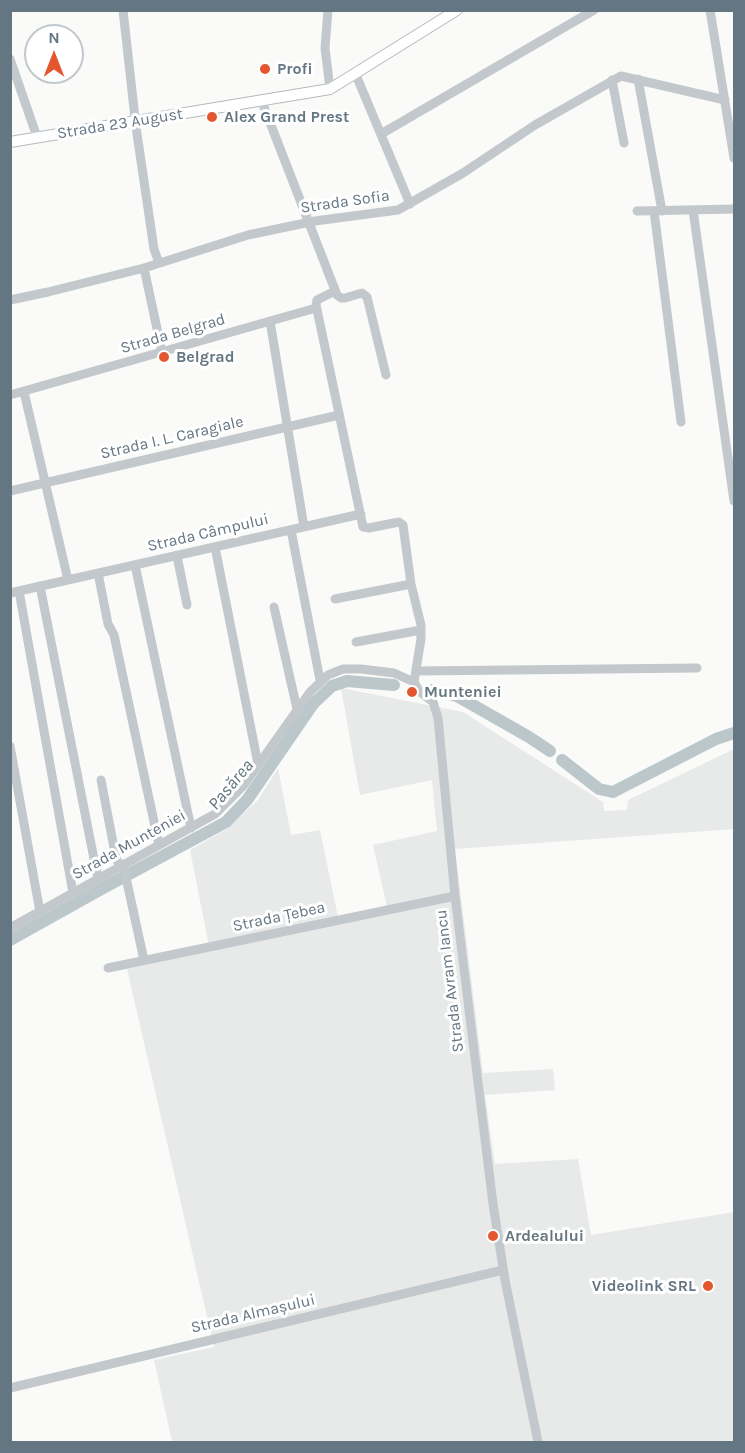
<!DOCTYPE html>
<meta charset="utf-8">
<style>
body{margin:0}
#map{position:relative;width:745px;height:1453px;overflow:hidden;background:#fafaf8;font-family:Karla,sans-serif}
canvas{display:block}
.frame{position:absolute;inset:0;border:12px solid #657683;pointer-events:none}
.north{position:absolute;left:24px;top:24px;width:60px;height:60px;box-sizing:border-box;background:#fff;border:2px solid #c1c8cd;border-radius:50%;rotate:0deg;font-size:16px;font-weight:700;line-height:24px;text-align:center;color:#657683}
.north::after{content:'';display:block;margin:auto;width:21px;height:27px;background:#e4572e;clip-path:polygon(50% 0,100% 100%,50% 72%,0 100%)}
</style>
<div id="map">
<canvas width="745" height="1453"></canvas>
<div class="frame"></div>
<div class="north">N</div>
</div>
<script>
const c = document.querySelector('canvas').getContext('2d');
c.lineJoin = 'round';
function fill(path, color) { c.fillStyle = color; c.fill(path, 'evenodd'); }
const shape = rows => new Path2D(rows.map(r => 'M' + r).join(''));
function stroke(path, color, width, dash) { c.strokeStyle = color; c.lineWidth = width; c.lineCap = dash ? 'butt' : 'round'; c.setLineDash(dash || []); c.stroke(path); }
function write(font, color, halo, rows, align = 'center') {
  c.font = font + ' Karla,sans-serif'; c.lineWidth = 6; c.setLineDash([]); c.textBaseline = 'middle'; c.strokeStyle = halo; c.fillStyle = color; for (const [text, x, y, turn = 0] of rows) {
    c.save(); c.translate(x, y); c.rotate((+turn || 0) * Math.PI / 180); c.textAlign = isNaN(turn) ? turn : align; if (halo) c.strokeText(text, 0, 0); c.fillText(text, 0, 0); c.restore();
  }
}
const built = shape([
 [341,688,463,712,603,802,604,811,627,810,628,800,734,749,734,829,455,849,483,1073,553,1069,555,1090,485,1095,495,1164,578,1159,591,1235,734,1212,734,1442,172,1442,154,1360,214,1347,127,969,210,951,190,850,227,829,258,800,278,768,291,835,320,830,338,917,387,907,373,845,437,831,432,780,360,795]
]);
const river = shape([
 [432,690,457,696,529,737,550,751],
 [562,760,599,789,613,792,716,739,734,733],
 [10,940,105,887,226,822,247,800,313,704,332,686,347,681,394,685]
]);
const minor = shape([
 [123,10,136,127,154,249,159,263],
 [328,10,325,48,330,89],
 [710,10,734,158],
 [10,59,37,137],
 [356,75,410,204],
 [638,79,662,211],
 [612,80,624,143],
 [262,102,337,295,341,298,345,298,362,293,367,297,386,375],
 [381,134,594,10],
 [693,210,734,501],
 [637,211,734,209],
 [654,211,681,422],
 [144,268,162,352],
 [335,291,317,300,316,305,363,527,369,528,399,522,403,525,411,584,421,625,421,639,414,682,420,692,433,702,438,718,455,896,493,1204,505,1280,538,1442],
 [10,300,48,292,144,268,248,235,315,221,398,210,463,173,535,125,621,76,725,100],
 [270,321,304,527],
 [24,392,68,580],
 [10,395,316,308],
 [10,491,339,415],
 [291,530,320,680],
 [215,547,258,764],
 [177,556,187,605],
 [135,565,191,828],
 [98,573,108,624,114,635,159,845],
 [40,586,98,879],
 [19,591,73,893],
 [10,593,361,514],
 [335,599,411,584],
 [274,607,297,709],
 [356,642,421,630],
 [416,671,697,668],
 [10,746,40,912],
 [101,780,116,858,120,867],
 [123,864,144,960],
 [10,928,215,814,244,785,310,692,328,675,343,669,361,669,394,673,414,682],
 [108,968,455,896],
 [10,1388,503,1270]
]);
const major = shape([
 [10,142,330,89,457,10]
]);
const markers = [
 [265,69,6,"#e4572e"],
 [212,117,6,"#e4572e"],
 [164,357,6,"#e4572e"],
 [412,692,6,"#e4572e"],
 [493,1236,6,"#e4572e"],
 [708,1286,6,"#e4572e"]
];
const poiNames = [
 ["Profi",277,69],
 ["Alex Grand Prest",224,117],
 ["Belgrad",176,357],
 ["Munteniei",424,692],
 ["Ardealului",505,1236],
 ["Videolink SRL",696,1286,"right"]
];
const streetNames = [
 ["Strada 23 August",120,124,-9],
 ["Strada Sofia",345,202,-8],
 ["Strada Belgrad",173,334,-16],
 ["Strada I. L. Caragiale",172,438,-13],
 ["Strada Câmpului",208,533,-13],
 ["Strada Munteniei",129,845,-29],
 ["Strada Țebea",279,917,-12],
 ["Strada Avram Iancu",450,981,-97],
 ["Strada Almașului",253,1314,-13]
];
const waterNames = [
 ["Pasărea",231,785,-50]
];
fill(built, '#e8e9e9');
stroke(river, '#bbc7cb', 12);
stroke(major, '#b5babe', 12);
stroke(minor, '#c3c8cc', 9);
stroke(major, '#fff', 10);
for (const [x, y, r, color] of markers) { const dot = new Path2D(); dot.arc(x, y, r, 0, 2 * Math.PI); c.fillStyle = color; c.fill(dot); stroke(dot, '#fff', 2); }
write('bold 16px', '#657683', '#fff', poiNames, 'left');
write('16px', '#657683', '#fff', streetNames);
write('italic 18px', '#60757c', '#fff', waterNames);
</script>
